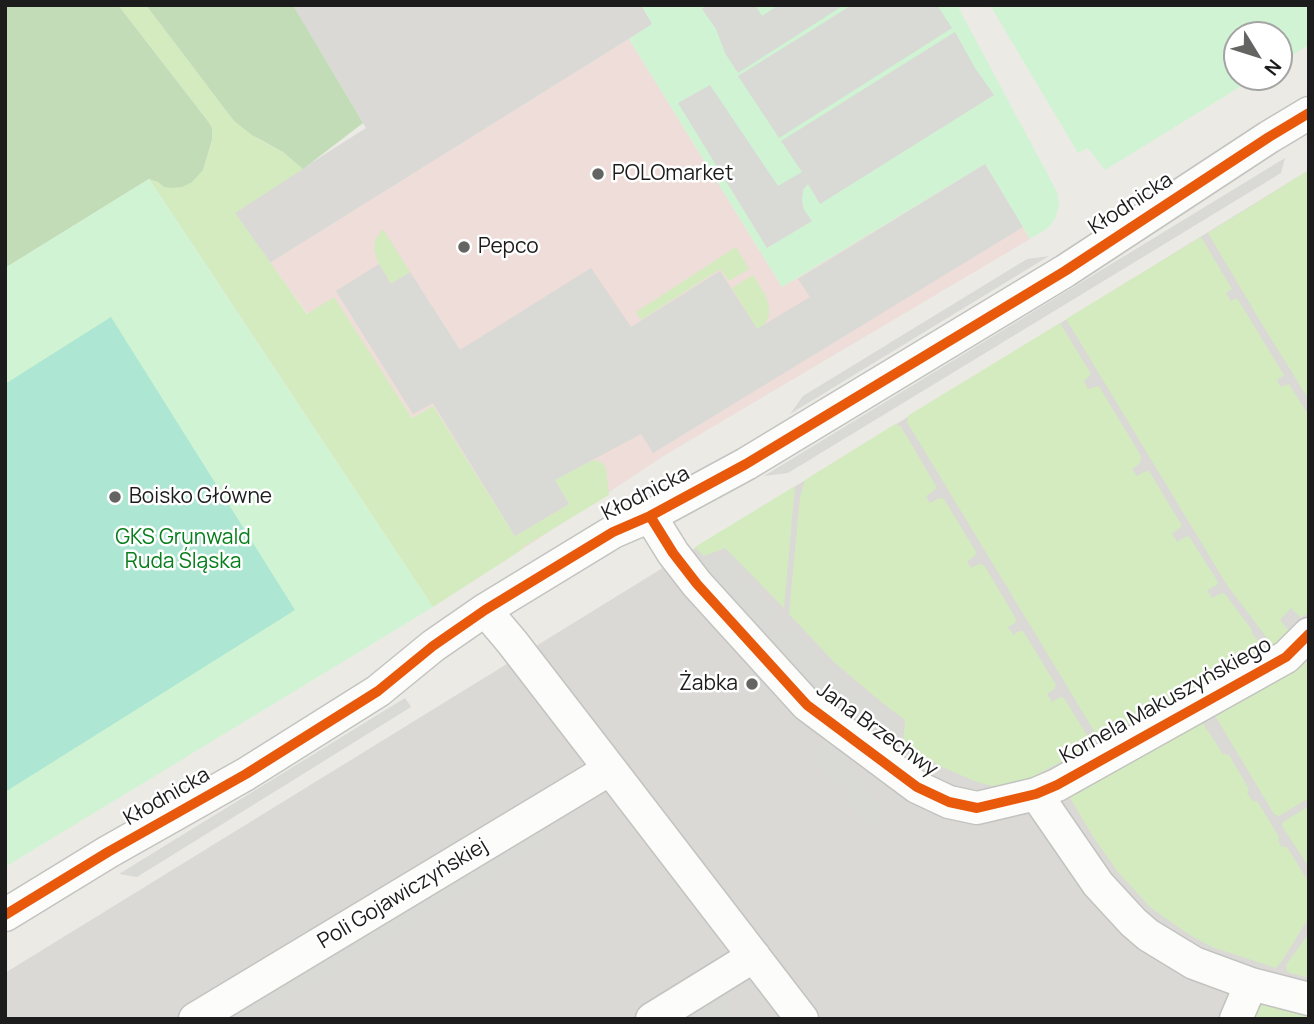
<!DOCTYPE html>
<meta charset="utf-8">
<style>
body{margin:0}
#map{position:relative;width:1314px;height:1024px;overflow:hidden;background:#ebeae4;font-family:Manrope,sans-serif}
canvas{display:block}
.frame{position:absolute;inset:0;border:7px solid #1c1c1c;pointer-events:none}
.north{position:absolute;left:1223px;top:21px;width:70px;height:70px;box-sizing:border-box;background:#fff;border:2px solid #a4a4a4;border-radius:50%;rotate:128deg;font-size:19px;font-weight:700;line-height:28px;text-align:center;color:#1c1c1c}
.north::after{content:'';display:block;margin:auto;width:24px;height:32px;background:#646462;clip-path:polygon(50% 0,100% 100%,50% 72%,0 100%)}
</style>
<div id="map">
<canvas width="1314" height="1024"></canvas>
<div class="frame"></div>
<div class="north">N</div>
</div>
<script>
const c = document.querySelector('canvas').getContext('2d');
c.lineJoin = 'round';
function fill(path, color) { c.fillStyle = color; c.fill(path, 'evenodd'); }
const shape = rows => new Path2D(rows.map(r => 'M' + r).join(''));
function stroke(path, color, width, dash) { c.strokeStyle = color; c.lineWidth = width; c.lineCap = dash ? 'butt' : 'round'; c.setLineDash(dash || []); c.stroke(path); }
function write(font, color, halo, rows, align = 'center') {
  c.font = font + ' Manrope,sans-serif'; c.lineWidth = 5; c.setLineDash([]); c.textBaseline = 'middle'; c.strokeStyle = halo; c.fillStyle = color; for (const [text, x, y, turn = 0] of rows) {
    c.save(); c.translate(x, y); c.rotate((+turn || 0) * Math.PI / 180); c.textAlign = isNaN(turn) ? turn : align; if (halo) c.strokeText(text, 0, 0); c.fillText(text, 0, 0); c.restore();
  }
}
const residential = shape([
 [293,5,641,5,653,24,270,263,234,212,366,128],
 [1309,170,1309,1019,5,1019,5,973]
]);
const commercial = shape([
 [629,39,782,287,985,164,1030,239,665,455,523,549,433,406,412,418,334,298,308,314,270,263]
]);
const grass = shape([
 [118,5,146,5,234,121,260,140,283,152,303,169,235,213,307,314,334,297,412,418,433,406,515,536,569,504,555,480,591,461,597,460,603,464,606,468,609,495,523,547,523,549,433,607,149,179,158,182,164,187,203,170,212,141,207,120],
 [1309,170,1309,400,1262,324,1208,233],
 [383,229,410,272,391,284,379,264,374,251,375,240],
 [1201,237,1232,289,1226,293,1231,301,1237,298,1284,375,1277,380,1281,387,1289,384,1309,416,1309,611,1301,618,1291,608,1280,620,1289,631,1273,646,1227,585,1066,319],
 [736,247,749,269,729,281,720,269,641,320,636,312],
 [753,275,766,296,769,308,769,315,765,324,757,329,732,288],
 [1060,323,1091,374,1084,381,1088,389,1098,386,1100,388,1141,456,1140,463,1132,469,1137,476,1146,471,1149,471,1182,526,1172,534,1177,542,1187,536,1190,538,1218,582,1217,585,1207,590,1212,598,1222,593,1225,594,1252,630,1251,632,1266,652,1202,687,1099,739,907,422,909,415],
 [895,424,901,427,936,486,935,490,926,496,930,503,940,498,944,499,976,552,975,556,967,561,971,568,979,564,984,565,1016,619,1015,623,1008,627,1013,635,1020,631,1023,631,1056,685,1054,689,1047,694,1052,702,1060,697,1064,698,1093,745,1013,787,1005,789,977,782,942,767,903,745,905,720,880,701,834,662,789,614,800,497,805,480],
 [795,486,784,608,725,548,704,556,695,547],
 [1304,656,1309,663,1309,798,1279,816,1274,814,1214,714],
 [1200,719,1223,754,1229,755,1249,789,1247,793,1253,801,1257,801,1279,837,1278,841,1282,847,1287,847,1309,883,1308,919,1282,961,1276,968,1212,947,1190,935,1151,908,1118,872,1096,841,1065,790],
 [1309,806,1309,867,1282,826,1283,822],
 [1309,933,1309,978,1287,972,1286,965],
 [1266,1003,1309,1011,1309,1019,1248,1019,1256,1009]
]);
const forest = shape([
 [5,5,118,5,207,120,212,128,212,140,203,170,192,182,182,187,173,188,164,187,158,182,149,179,5,268],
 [146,5,293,5,363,123,303,169,283,152,252,135,234,121]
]);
const park = shape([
 [641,5,957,5,1057,192,1059,205,1055,219,1048,228,1030,239,985,164,782,287,629,39,652,24],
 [990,5,1309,5,1309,45,1279,63,1279,35,1237,35,1237,77,1256,77,1105,170,1088,148,1078,153],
 [149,179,433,607,5,867,5,268]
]);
const pitch = shape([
 [111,317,295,610,5,792,5,384]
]);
const parking = shape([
 [708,5,755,5,762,16,779,5,844,5,738,73,725,53,716,29,702,9],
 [852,5,937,5,952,28,779,138,738,76],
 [955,32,975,68,994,95,820,204,808,184,803,190,802,201,804,210,812,221,767,248,678,103,710,85,778,186,802,172,781,141],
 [1285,158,1281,173,788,473,764,476],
 [985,164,1023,227,653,453,641,434,555,480,569,504,515,536,433,403,413,414,336,291,379,264,391,284,410,272,460,350,591,268,631,327,720,271,757,329,810,297,798,279],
 [1049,256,790,414,803,396,1027,259],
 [724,557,780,616,765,631,702,565],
 [785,621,844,681,898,725,895,748,877,737,817,685,769,636],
 [405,698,411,707,137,877,119,874],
 [829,737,888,819,869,828,810,752],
 [537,822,544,844,525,856,255,1019,219,1019],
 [724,990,730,1013,721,1019,677,1019]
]);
const minor = shape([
 [650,516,673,553,697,584,807,705,917,787,949,802,977,808,1036,794,1057,785,1286,657,1309,634],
 [485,610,512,642,610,769,802,1019],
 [1036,794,1098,884,1133,922,1148,935,1194,963,1251,984,1309,999],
 [5,915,108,852,246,774,378,691,433,646,485,610,613,532,650,516,746,464,1065,271,1269,137,1309,113],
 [195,1019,610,769],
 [652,1019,754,956],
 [1236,1019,1251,984]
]);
const cycleway = shape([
 [650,516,673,553,697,584,807,705,917,787,949,802,977,808,1036,794,1057,785,1286,657,1309,634],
 [5,915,108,852,246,774,378,691,433,646,485,610,613,532,650,516,746,464,1065,271,1269,137,1309,113]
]);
const markers = [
 [598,174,7,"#646462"],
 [464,247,7,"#646462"],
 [115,497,7,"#646462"],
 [752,684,7,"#646462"]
];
const poiNames = [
 ["POLOmarket",612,174],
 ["Pepco",478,247],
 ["Boisko Główne",129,497],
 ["Żabka",738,684,"right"]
];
const streetNames = [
 ["Kłodnicka",1131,204,-33],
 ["Kłodnicka",646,494,-27],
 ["Kornela Makuszyńskiego",1166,701,-29],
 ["Jana Brzechwy",877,730,36],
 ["Kłodnicka",167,797,-30],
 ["Poli Gojawiczyńskiej",403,894,-31]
];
const parkNames = [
 ["GKS Grunwald",183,538],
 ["Ruda Śląska",183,562]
];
fill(residential, '#dad9d6');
fill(commercial, '#eeddd8');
fill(grass, '#d4ebc0');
fill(forest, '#c2dcb7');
fill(park, '#d0f4d3');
fill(pitch, '#ade6d2');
fill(parking, '#d9d9d6');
stroke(minor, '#c3c3c0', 35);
stroke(minor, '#fcfcfb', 32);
stroke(cycleway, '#e8590c', 10);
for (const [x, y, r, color] of markers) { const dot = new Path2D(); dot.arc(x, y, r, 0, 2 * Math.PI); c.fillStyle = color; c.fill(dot); stroke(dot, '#fff', 2.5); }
write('21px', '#1c1c1c', '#fff', poiNames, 'left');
write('21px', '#1c1c1c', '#fff', streetNames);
write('21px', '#067e1b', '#fff', parkNames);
</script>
